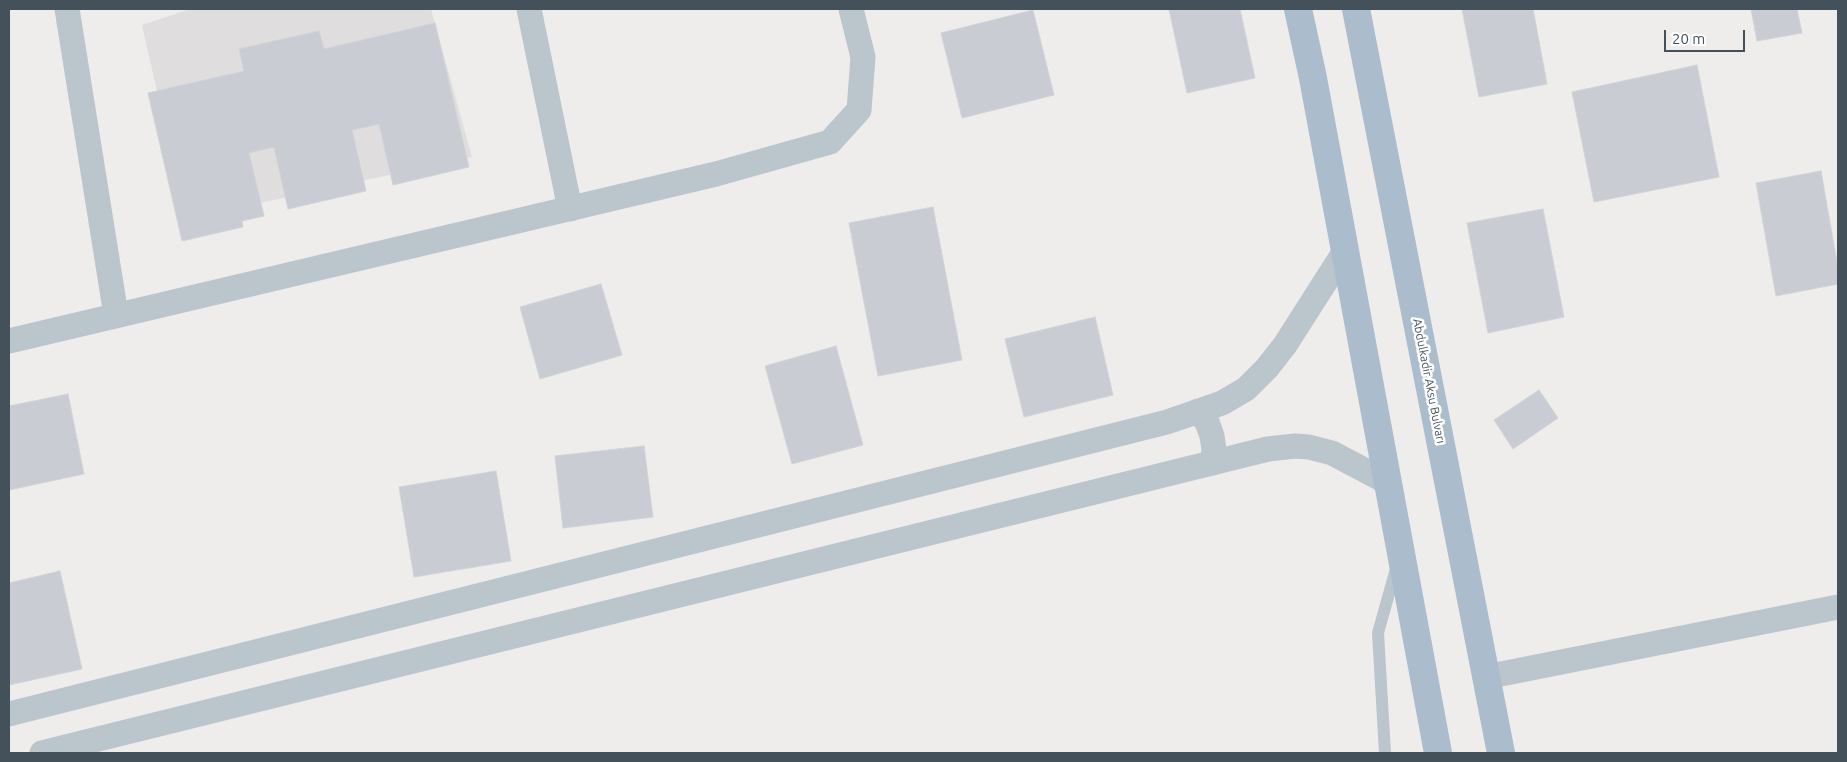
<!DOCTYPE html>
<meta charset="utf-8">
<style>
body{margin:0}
#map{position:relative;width:1847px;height:762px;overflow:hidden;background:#efecec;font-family:Ubuntu,sans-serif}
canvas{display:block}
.frame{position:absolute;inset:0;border:10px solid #45515a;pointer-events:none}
.scale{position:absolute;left:1664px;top:30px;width:81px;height:22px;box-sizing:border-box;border:2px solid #45515a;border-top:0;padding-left:6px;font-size:15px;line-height:18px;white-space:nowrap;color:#45515a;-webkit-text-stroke:4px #fff;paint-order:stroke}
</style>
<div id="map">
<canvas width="1847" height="762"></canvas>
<div class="frame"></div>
<div class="scale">20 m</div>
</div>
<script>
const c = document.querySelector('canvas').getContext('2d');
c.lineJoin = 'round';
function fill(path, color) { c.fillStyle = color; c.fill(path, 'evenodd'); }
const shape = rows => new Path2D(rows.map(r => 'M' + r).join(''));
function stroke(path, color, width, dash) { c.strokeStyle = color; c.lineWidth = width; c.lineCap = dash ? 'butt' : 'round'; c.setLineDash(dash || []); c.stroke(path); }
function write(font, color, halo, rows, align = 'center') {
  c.font = font + ' Ubuntu,sans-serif'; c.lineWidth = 5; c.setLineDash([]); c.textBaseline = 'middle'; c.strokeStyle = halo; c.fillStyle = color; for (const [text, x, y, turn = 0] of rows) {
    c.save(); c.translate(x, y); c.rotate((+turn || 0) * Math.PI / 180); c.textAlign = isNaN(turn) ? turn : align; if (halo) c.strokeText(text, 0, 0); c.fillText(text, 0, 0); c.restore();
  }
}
const education = shape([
 [190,9,431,9,472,157,186,219,142,25]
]);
const building = shape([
 [1169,9,1240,9,1255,78,1187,93,1169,9],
 [1462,9,1533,9,1547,84,1479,97,1462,9],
 [1751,9,1797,9,1802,33,1757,41,1751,9],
 [1033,10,1054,95,962,118,941,33,1033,10],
 [435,23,469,167,393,185,379,124,352,130,366,191,288,209,274,147,249,153,264,216,242,221,243,227,182,241,148,93,244,71,239,49,319,31,324,49,435,23],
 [1697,65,1719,177,1594,202,1572,92,1697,65],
 [1821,171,1838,268,1838,284,1776,296,1756,183,1821,171],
 [933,207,962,360,878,376,849,223,933,207],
 [1543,209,1564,317,1488,333,1467,223,1543,209],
 [601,284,622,355,540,379,520,307,601,284],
 [1095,317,1113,395,1024,417,1005,339,1095,317],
 [836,346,863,445,792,464,765,366,836,346],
 [1539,390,1558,418,1513,449,1494,420,1539,390],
 [68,394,84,474,9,490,9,406,68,394],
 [644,446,653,517,563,528,555,456,644,446],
 [496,471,511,561,414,577,399,487,496,471],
 [60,571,82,669,9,685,9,583,60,571]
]);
const lane = shape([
 [1385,753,1378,633,1397,565]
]);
const street = shape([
 [67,9,116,315],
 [529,9,570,209],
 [9,341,716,174,830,142,859,110,863,57,851,9],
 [1198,411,1207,422,1212,436,1214,450,1213,463],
 [1486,677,1838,607],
 [9,714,1167,422,1222,403,1246,389,1267,368,1285,345,1345,251],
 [42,753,1268,449,1295,446,1309,447,1332,453,1389,483]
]);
const primary = shape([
 [1298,9,1313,78,1438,753],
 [1356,9,1501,753]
]);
const streetNames = [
 ["Abdulkadir Aksu Bulvarı",1429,381,79]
];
fill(education, '#e0ddde');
fill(building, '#c9ccd2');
stroke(building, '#d0d3d8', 1);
stroke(lane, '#bac5cc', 12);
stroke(street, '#bac5cc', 25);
stroke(primary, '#abbdcc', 28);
write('12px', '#45515a', '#fff', streetNames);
</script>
